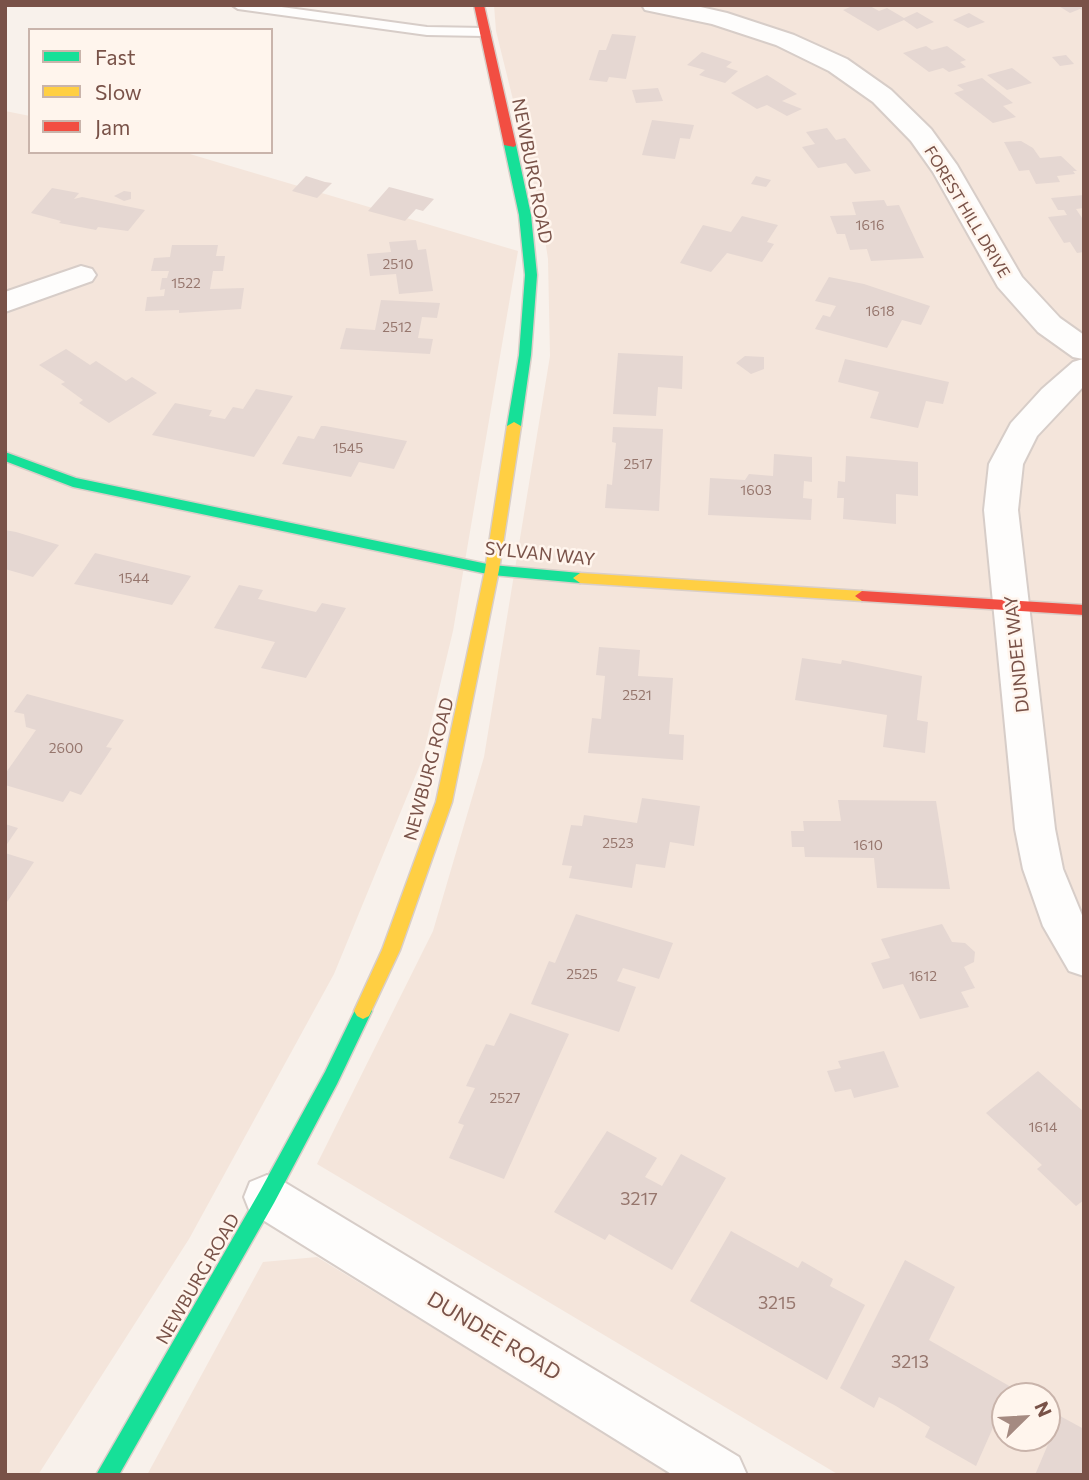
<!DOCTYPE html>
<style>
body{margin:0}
#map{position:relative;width:1089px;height:1480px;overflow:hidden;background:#f8f1eb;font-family:Commissioner,sans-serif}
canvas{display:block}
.frame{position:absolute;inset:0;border:7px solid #795248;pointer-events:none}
.legend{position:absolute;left:28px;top:28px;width:245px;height:126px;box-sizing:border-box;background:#fff5ed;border:2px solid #c9b4ab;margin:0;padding:9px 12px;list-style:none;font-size:21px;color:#795248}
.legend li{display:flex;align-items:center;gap:14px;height:35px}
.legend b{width:35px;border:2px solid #c9b4ab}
.north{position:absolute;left:991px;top:1382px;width:70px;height:70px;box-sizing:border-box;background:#fff5ed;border:2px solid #c9b4ab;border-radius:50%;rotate:66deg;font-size:19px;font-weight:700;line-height:28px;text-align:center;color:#795248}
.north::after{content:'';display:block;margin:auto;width:24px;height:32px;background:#a58a81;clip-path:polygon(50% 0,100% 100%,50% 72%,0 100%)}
</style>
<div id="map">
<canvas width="1089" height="1480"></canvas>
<div class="frame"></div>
<ul class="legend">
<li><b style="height:9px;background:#16e098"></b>Fast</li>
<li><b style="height:9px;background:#ffcf43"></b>Slow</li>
<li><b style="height:9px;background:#f24e42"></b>Jam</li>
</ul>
<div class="north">N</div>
</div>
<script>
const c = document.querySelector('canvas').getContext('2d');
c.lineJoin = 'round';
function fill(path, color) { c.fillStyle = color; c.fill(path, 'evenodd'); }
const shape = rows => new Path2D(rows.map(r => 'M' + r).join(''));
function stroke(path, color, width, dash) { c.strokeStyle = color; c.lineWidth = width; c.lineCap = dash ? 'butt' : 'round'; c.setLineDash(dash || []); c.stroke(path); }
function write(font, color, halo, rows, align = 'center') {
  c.font = font + ' Commissioner,sans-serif'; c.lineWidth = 5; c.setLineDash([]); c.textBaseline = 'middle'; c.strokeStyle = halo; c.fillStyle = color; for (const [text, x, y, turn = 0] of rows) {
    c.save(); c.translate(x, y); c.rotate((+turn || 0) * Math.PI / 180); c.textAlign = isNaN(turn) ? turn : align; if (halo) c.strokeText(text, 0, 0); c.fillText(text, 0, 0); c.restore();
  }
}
const residential = shape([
 [494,5,1084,5,1084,1475,839,1475,317,1164,433,931,484,757,550,356,548,259,541,213,496,31],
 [1005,1396,1047,1396,1047,1438,1005,1438],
 [5,111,30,116,30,152,183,152,518,251,453,631,422,760,334,974,189,1239,38,1475,5,1475],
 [317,1257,674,1475,147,1475,263,1262]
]);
const building = shape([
 [855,5,870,6,879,11,887,8,904,18,917,12,934,22,917,29,904,20,878,31,843,10],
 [1057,5,1084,5,1084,11,1080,9,1070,13],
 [969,13,985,22,968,28,953,20],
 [612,34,636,36,626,79,609,77,607,82,589,80,599,50,606,50],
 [926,46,932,50,947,46,966,60,960,62,966,67,949,72,943,68,929,72,903,53],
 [702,52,732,62,726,67,738,71,725,83,699,75,705,70,687,65],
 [1066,55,1074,64,1060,66,1052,57],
 [1012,68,1032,83,1007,90,987,75],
 [767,75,797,94,782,101,802,109,787,116,767,105,757,109,731,93],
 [982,78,1013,103,1003,106,1016,117,993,123,954,93,964,90,957,85],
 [658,88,663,101,636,103,632,90],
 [652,120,694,125,690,139,680,138,675,159,642,155],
 [827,128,836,140,845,138,871,171,855,174,846,163,818,168,802,147,815,144,806,132],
 [1021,141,1033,148,1040,158,1061,156,1077,171,1073,171,1075,174,1057,176,1060,182,1036,184,1029,170,1019,171,1004,142],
 [306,176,325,182,332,183,317,198,292,191],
 [756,176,771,180,766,187,751,184],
 [389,187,393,188,434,199,423,211,416,209,405,221,368,211],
 [52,188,79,193,74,199,82,197,145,210,128,231,98,227,96,230,59,223,61,221,31,213],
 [124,191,131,192,131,199,124,201,114,196],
 [1084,195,1084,208,1076,209,1084,221,1084,252,1077,253,1070,242,1064,243,1048,217,1067,215,1064,210,1058,210,1051,198],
 [884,200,887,206,899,205,924,258,871,261,867,249,850,250,845,234,837,234,830,216,856,215,852,202],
 [742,216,778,225,767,242,774,244,762,262,727,253,711,272,680,263,703,225,731,232],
 [416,240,418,250,426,249,433,291,399,294,396,274,370,276,367,254,391,252,389,242],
 [172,245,218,245,216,256,225,256,223,271,213,271,210,289,244,288,241,309,179,313,179,310,145,311,147,297,164,296,165,289,160,290,162,278,167,278,169,271,151,271,154,258,170,257],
 [829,277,864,284,930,306,921,325,902,320,887,348,815,329,823,315,830,317,836,306,815,301],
 [381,300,440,303,437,318,422,317,418,338,433,339,430,354,340,349,346,328,375,330],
 [66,349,90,365,96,361,126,381,132,377,157,393,109,423,79,403,83,400,61,384,65,382,39,365],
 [618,353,683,356,682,389,658,387,656,416,613,414],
 [745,356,764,357,764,369,751,374,736,363],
 [845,359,949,382,943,404,926,401,918,428,870,418,879,392,838,382],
 [256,389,293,396,254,457,152,435,175,403,210,410,212,410,209,416,225,419,233,407,243,409],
 [321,426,325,426,407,441,394,469,359,462,351,477,282,464,298,436,314,439],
 [613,427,663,429,659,511,605,508,607,484,612,485,616,443,612,442],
 [774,454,812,457,812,482,804,481,803,498,812,499,811,520,708,515,710,478,745,480,749,474,773,476],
 [846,456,918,462,918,496,896,494,896,524,843,519,844,498,837,498,838,481,845,482],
 [5,530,16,532,59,545,33,577,5,569],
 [95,553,136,563,191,576,172,605,74,584],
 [239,585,263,590,258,599,316,612,322,603,346,608,306,678,261,668,275,642,214,628],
 [599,647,640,650,638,676,673,678,669,734,684,735,683,760,588,753,592,718,601,719,605,676,596,675],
 [802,658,841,664,842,660,922,676,917,720,928,722,925,753,883,747,887,715,795,700],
 [27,694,124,720,106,747,112,748,81,795,70,791,63,802,5,785,5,774,36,730,26,727,24,714,14,712],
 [642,798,700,806,694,846,670,842,665,868,636,864,632,888,569,878,572,866,562,865,571,825,582,826,584,815,637,823],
 [838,800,936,801,950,889,877,888,874,858,805,857,804,847,792,847,791,831,804,831,803,821,841,821],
 [5,824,18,828,5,847],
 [5,853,34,862,5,905],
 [576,914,673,943,659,979,623,968,617,981,636,987,619,1032,531,1004,549,961,555,963],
 [942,924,952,942,965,943,975,952,974,962,964,967,975,988,961,992,969,1007,920,1019,903,984,883,989,871,963,890,958,881,939],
 [510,1013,569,1034,504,1179,449,1158,464,1125,458,1123,475,1088,466,1086,486,1044,494,1046],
 [884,1051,899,1087,854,1098,851,1089,835,1092,827,1071,841,1068,838,1061],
 [1038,1071,1084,1112,1084,1200,1076,1206,1037,1169,1042,1165,986,1113],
 [607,1131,657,1158,645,1177,662,1186,681,1154,726,1178,672,1270,609,1234,605,1240,554,1212],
 [731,1231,798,1268,802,1261,809,1265,833,1279,830,1286,865,1305,827,1380,690,1301],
 [905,1260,955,1287,929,1340,1011,1387,976,1466,925,1437,930,1427,896,1406,879,1397,874,1408,840,1388],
 [1060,1416,1084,1429,1084,1475,1035,1475]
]);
const lane = shape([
 [232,5,267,5,427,27,484,28,490,32,484,36,427,35,238,9,232,5]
]);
const street = shape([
 [642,5,692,5,727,13,794,35,847,59,891,90,931,129,957,165,1022,277,1060,318,1084,335,1084,386,1037,436,1023,464,1018,510,1055,829,1063,869,1084,920,1084,976,1069,971,1043,926,1023,869,1015,829,984,510,989,464,1011,423,1042,389,1073,362,1083,359,1073,357,1038,332,998,287,933,172,911,141,873,102,829,71,776,45,712,24,645,10,642,5],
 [81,266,92,269,96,275,92,281,5,312,5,292,81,266],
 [267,1175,284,1182,739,1457,747,1475,673,1475,250,1212,244,1197,250,1182,267,1175]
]);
const fast = shape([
 [510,142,516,145,531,215,537,275,531,355,521,426,514,430,507,426,519,355,525,275,519,215,504,145,510,142],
 [5,452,76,478,492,565,580,573,587,578,580,583,492,575,73,487,5,461,5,452],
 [363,1003,369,1006,372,1011,337,1084,274,1203,119,1475,96,1475,260,1191,325,1072,357,1006,363,1003]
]);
const slow = shape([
 [514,422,521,426,499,570,452,802,400,950,369,1016,363,1019,357,1016,354,1011,382,950,436,802,485,570,507,426,514,422],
 [580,573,862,591,869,596,862,601,580,583,573,578,580,573]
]);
const jam = shape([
 [474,5,484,5,516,145,514,147,504,145,474,5],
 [862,591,1084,605,1084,615,862,601,855,596,862,591]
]);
const numberNames = [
 ["1616",870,225],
 ["2510",398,264],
 ["1522",186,283],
 ["1618",880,311],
 ["2512",397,327],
 ["1545",348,448],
 ["2517",638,464],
 ["1603",756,490],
 ["1544",134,578],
 ["2521",637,695],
 ["2600",66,748],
 ["2523",618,843],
 ["1610",868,845],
 ["2525",582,974],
 ["1612",923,976],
 ["2527",505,1098],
 ["1614",1043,1127]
];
const farStreetnames = [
 ["FOREST HILL DRIVE",967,212,59]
];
const streetNames = [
 ["NEWBURG ROAD",532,171,79],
 ["SYLVAN WAY",540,554,6],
 ["DUNDEE WAY",1017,654,-96],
 ["NEWBURG ROAD",429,769,-75],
 ["NEWBURG ROAD",198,1279,-60]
];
const nearNumbernames = [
 ["3217",639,1199],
 ["3215",777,1303],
 ["3213",910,1362]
];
const nearStreetnames = [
 ["DUNDEE ROAD",494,1336,31]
];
fill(residential, '#f4e5db');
fill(building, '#e5d7d2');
stroke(lane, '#d7cdc8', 4);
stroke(street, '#d7cdc8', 4);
stroke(fast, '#d9cec8', 3);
stroke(slow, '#d9cec8', 3);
stroke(jam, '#d9cec8', 3);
fill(lane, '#fefdfc');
fill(street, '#fefdfc');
fill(fast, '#16e098');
fill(slow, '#ffcf43');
fill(jam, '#f24e42');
write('14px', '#96766d', null, numberNames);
write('16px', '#795248', '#fff5ed', farStreetnames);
write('18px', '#795248', '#fff5ed', streetNames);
write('18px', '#96766d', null, nearNumbernames);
write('21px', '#795248', '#fff5ed', nearStreetnames);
</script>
